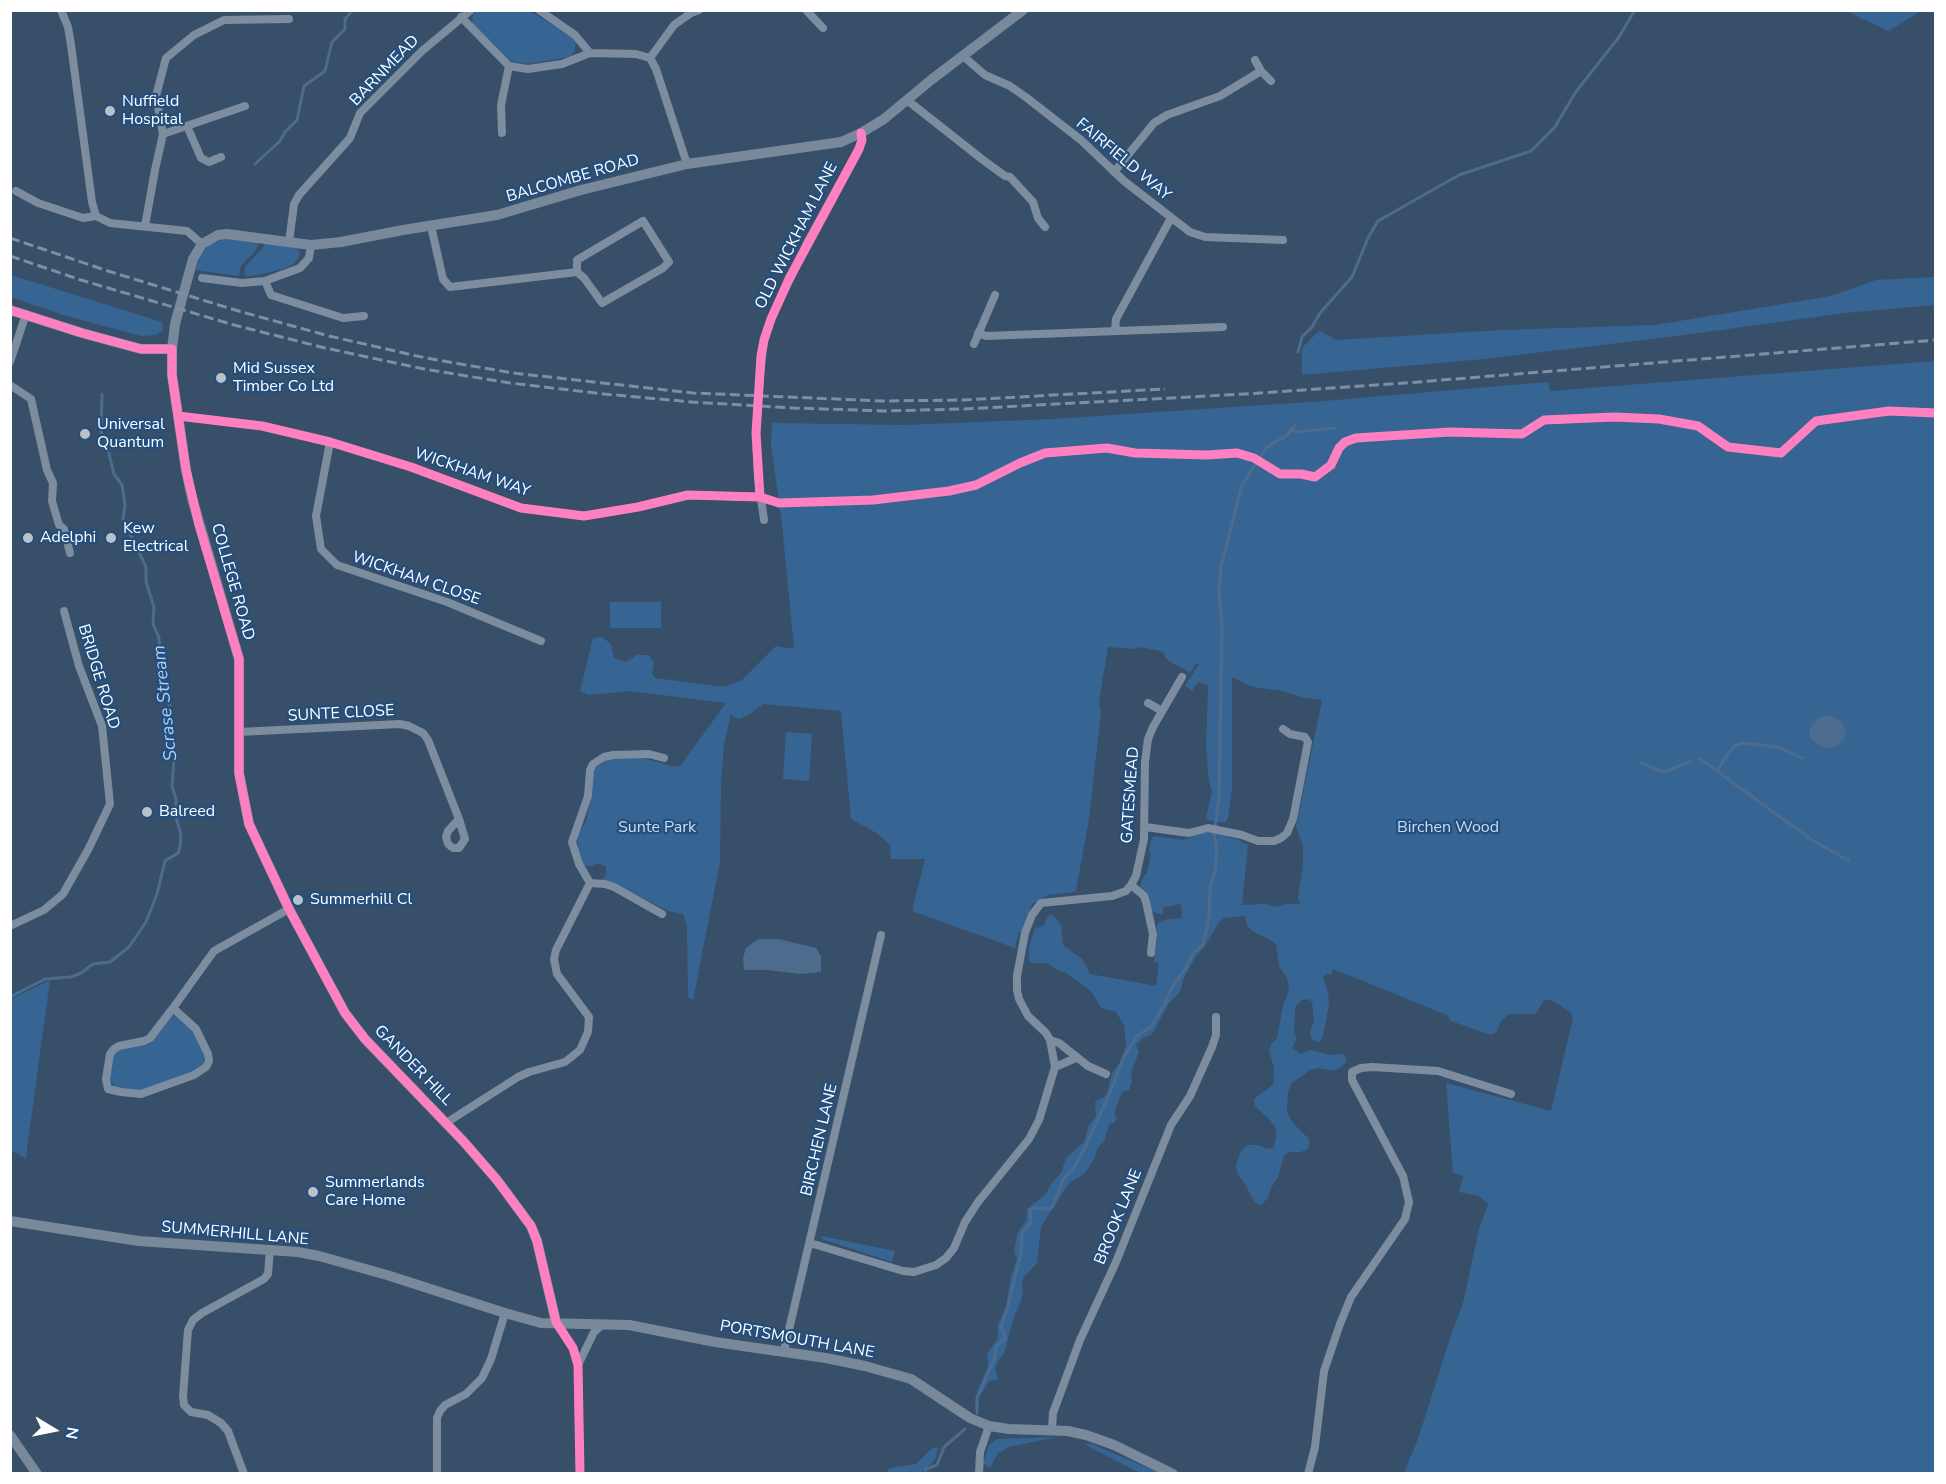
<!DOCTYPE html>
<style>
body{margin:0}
#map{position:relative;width:1946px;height:1484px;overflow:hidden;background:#374f69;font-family:"Nunito Sans",sans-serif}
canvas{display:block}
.frame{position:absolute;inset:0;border:12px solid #fff;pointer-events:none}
.north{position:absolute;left:24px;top:1400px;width:60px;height:60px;-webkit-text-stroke:4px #234e7d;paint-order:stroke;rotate:100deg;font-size:16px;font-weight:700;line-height:24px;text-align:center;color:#fff}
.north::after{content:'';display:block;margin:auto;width:21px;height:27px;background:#fff;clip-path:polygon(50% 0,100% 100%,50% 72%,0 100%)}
</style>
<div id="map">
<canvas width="1946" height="1484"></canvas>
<div class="frame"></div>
<div class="north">N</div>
</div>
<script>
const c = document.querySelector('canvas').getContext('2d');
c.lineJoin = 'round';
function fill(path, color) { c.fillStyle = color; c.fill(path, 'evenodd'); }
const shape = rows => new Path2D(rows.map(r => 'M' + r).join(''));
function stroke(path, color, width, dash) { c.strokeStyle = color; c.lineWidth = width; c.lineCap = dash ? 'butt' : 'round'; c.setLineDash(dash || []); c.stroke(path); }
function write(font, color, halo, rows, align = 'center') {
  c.font = font + ' "Nunito Sans",sans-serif'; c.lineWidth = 4.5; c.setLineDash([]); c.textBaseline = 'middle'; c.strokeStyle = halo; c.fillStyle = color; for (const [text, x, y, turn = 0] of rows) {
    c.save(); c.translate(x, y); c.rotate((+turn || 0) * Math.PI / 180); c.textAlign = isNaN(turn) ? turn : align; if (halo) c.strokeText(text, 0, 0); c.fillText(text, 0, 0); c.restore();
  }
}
const green = shape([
 [477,11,530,11,571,36,576,42,574,53,569,57,527,64,510,61,472,25,473,15],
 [1846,11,1921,10,1921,11,1888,31],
 [230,239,259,242,256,250,241,266,239,276,195,270,201,256,208,246,221,240],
 [265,243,297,248,300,252,299,256,295,263,286,268,259,275,245,276,245,267,263,248],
 [11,275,162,322,163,330,156,335,141,336,63,315,11,297],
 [1935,277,1935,305,1845,313,1669,337,1484,359,1302,375,1302,348,1319,331,1337,340,1501,330,1655,325,1831,296,1876,280],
 [1935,361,1935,1473,1404,1473,1418,1439,1451,1335,1463,1303,1479,1229,1488,1204,1479,1196,1459,1192,1463,1176,1453,1173,1446,1083,1551,1111,1573,1018,1570,1012,1551,1000,1544,1000,1536,1014,1509,1014,1501,1021,1496,1033,1491,1035,1451,1021,1447,1015,1333,969,1331,974,1326,974,1323,978,1328,992,1329,1005,1323,1036,1320,1042,1312,1040,1310,1032,1314,1020,1312,1002,1308,999,1302,1000,1295,1007,1294,1033,1297,1038,1292,1048,1301,1054,1311,1050,1330,1055,1342,1054,1346,1058,1346,1063,1335,1071,1318,1068,1310,1070,1292,1083,1288,1092,1287,1112,1293,1123,1308,1138,1310,1143,1307,1150,1300,1152,1289,1152,1284,1156,1278,1177,1271,1188,1268,1198,1261,1205,1255,1203,1244,1182,1238,1175,1236,1165,1241,1151,1248,1145,1258,1145,1267,1149,1273,1148,1276,1139,1276,1128,1270,1120,1255,1106,1254,1099,1273,1085,1274,1068,1269,1050,1272,1043,1277,1039,1283,1005,1289,990,1287,978,1279,967,1276,944,1269,939,1252,931,1247,925,1245,916,1224,918,1220,921,1205,946,1196,956,1183,980,1180,992,1169,1003,1156,1027,1151,1035,1143,1038,1136,1045,1139,1052,1131,1072,1132,1082,1129,1090,1123,1091,1119,1099,1114,1113,1117,1118,1114,1123,1109,1124,1104,1142,1098,1147,1095,1157,1088,1169,1084,1174,1069,1183,1041,1227,1037,1263,1024,1277,1022,1283,1023,1290,1021,1301,1014,1317,1004,1354,998,1360,995,1370,998,1379,989,1381,980,1396,976,1395,988,1366,987,1354,998,1338,998,1324,1006,1307,1011,1277,1017,1259,1014,1252,1017,1234,1027,1219,1027,1209,1045,1195,1052,1183,1061,1173,1066,1158,1084,1142,1089,1125,1096,1117,1095,1102,1104,1097,1107,1093,1112,1073,1121,1061,1126,1046,1124,1025,1116,1012,1101,1008,1092,992,1066,973,1055,969,1048,963,1032,963,1029,961,1029,947,1035,928,1043,926,1049,915,1053,915,1061,925,1063,945,1082,959,1090,974,1156,986,1159,963,1154,962,1157,942,1157,924,1164,920,1182,918,1181,904,1163,907,1163,915,1152,912,1139,888,1144,876,1147,873,1151,854,1149,850,1151,840,1154,836,1183,840,1203,833,1211,832,1238,840,1248,845,1242,905,1265,904,1278,907,1285,904,1300,904,1298,898,1303,866,1303,846,1296,827,1322,700,1305,698,1282,691,1253,687,1232,677,1232,787,1228,819,1224,823,1208,820,1206,818,1212,791,1209,781,1206,748,1208,686,1198,682,1192,691,1185,686,1199,664,1196,663,1190,673,1169,661,1165,657,1164,652,1141,647,1135,649,1108,647,1099,702,1101,713,1089,819,1076,890,1074,892,1048,895,1032,904,1021,932,1019,932,1015,948,912,911,925,859,891,859,890,845,878,834,851,819,841,711,763,704,750,714,739,719,732,716,731,713,724,744,721,784,720,862,693,1000,688,997,687,925,683,914,668,911,615,884,601,880,606,876,606,867,597,863,592,866,584,866,578,851,578,835,586,821,593,790,593,776,595,768,610,759,643,758,675,767,681,765,726,703,630,691,588,695,580,691,593,638,602,637,611,644,614,658,626,662,637,655,649,655,654,662,652,674,655,678,724,687,742,680,776,646,794,649,782,524,771,444,772,423,905,425,1052,419,1324,401,1548,382,1550,391],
 [610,602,661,602,661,628,610,628],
 [786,732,812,734,809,781,783,779],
 [50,980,27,1149,26,1159,11,1150,11,999],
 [176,1015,193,1029,204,1053,205,1057,201,1067,198,1070,139,1091,115,1088,109,1077,115,1052,123,1046,150,1043,171,1016],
 [821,1236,895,1251,892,1262,822,1239],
 [1057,1437,1009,1447,998,1453,990,1468,983,1464,989,1445,997,1439],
 [1084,1444,1092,1444,1160,1473,1140,1473],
 [936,1447,938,1449,935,1460,921,1473,886,1473,889,1468,916,1464,931,1449]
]);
const water = shape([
 [1828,715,1842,722,1847,734,1839,745,1826,749,1810,739,1810,728,1819,717],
 [758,939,779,939,816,948,821,956,821,972,800,974,768,970,744,970,743,958,746,948]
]);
const stream = shape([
 [255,164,280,141,285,132,297,120,304,86,325,71,332,42,345,29,345,19,353,10],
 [1298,352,1302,337,1312,327,1320,313,1352,277,1368,238,1378,221,1459,175,1531,151,1555,127,1575,93,1619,37,1635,10],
 [1293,430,1296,432,1335,428],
 [1699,758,1812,840,1849,861],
 [1641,763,1664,772,1691,761],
 [1717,771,1728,753,1736,745,1743,743,1777,747,1802,758],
 [10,997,45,979,71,977,81,973,93,964,110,962,129,947,146,922,157,894,165,861,178,853,180,847,181,835,176,817,176,799,172,786,174,759,174,746,169,738,171,721,169,714,170,701,165,694,165,679,160,672,159,638,153,624,154,607,146,582,146,567,123,519,125,505,122,485,114,474,105,438,101,432,102,394],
 [977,1413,977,1398,994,1359,997,1345,1004,1340,1005,1336,1001,1327,1007,1310,1021,1253,1022,1233,1031,1222,1030,1210,1035,1208,1049,1209,1053,1206,1063,1180,1074,1168,1086,1146,1112,1088,1124,1056,1137,1036,1151,1027,1166,1002,1171,989,1186,968,1193,953,1203,945,1209,918,1210,888,1215,871,1217,849,1214,835,1219,797,1222,629,1219,588,1221,566,1242,485,1267,447,1286,436,1295,426],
 [925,1474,926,1469,937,1465,944,1447,965,1429]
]);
const street = shape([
 [61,10,68,27,71,45,92,202,96,216],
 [539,10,575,35,590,53,636,54,650,58,656,69,687,164],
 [806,10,823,28],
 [461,17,509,66,528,69,562,64,590,53],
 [963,56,985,75,1010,86,1027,98,1081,140,1124,181,1190,232,1205,237,1283,240],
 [650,58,674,25,691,13,699,10],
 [1255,60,1261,71,1271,81],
 [907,100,983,160,1005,176,1010,177,1033,202,1038,218,1045,227],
 [187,126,201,158,209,162,221,157],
 [502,133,501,105,509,66],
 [163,134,245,106],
 [1114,172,1154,123,1167,115,1220,96,1261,71],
 [16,191,38,203,83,218,96,216],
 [96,216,110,223,187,231,202,244],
 [145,226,155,170,163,134,156,96,166,58,194,35,224,20,289,19],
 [431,226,443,279,450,287,577,272,577,260,643,221,669,262,663,268,602,303,584,278,577,272],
 [289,242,294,204,299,195,350,138,360,113,422,51,471,10],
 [202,278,242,283,265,281,300,268,309,258,311,245],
 [265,281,271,295,343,318,364,316],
 [1115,331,1116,319,1171,218],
 [978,333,986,336,1223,327],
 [974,344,995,295],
 [10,362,26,314],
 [760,376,764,340,771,319,807,243,859,149,862,140,861,133],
 [10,385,31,399,47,470,53,483,52,501,59,525,64,529,70,553],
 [178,416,262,426,330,442,411,467,521,508,584,516,638,507,688,495,760,497],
 [756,433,758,478,764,520],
 [330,442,316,516,321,549,337,565,447,602,541,641],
 [1148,703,1162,711],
 [239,732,400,724,409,726,423,733,428,740,459,819],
 [459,819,465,839,459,848,453,848,448,844,446,837,448,831,459,819],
 [1145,827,1189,833,1208,828,1242,835,1258,841,1274,841,1281,838,1287,833,1293,819,1308,742,1305,737,1290,734,1283,729],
 [1131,885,1144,896,1146,902,1153,934,1151,953],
 [662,914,614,887,605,884,590,883,579,864,572,842,588,796,590,770,593,764,604,757,613,755,649,754,664,758],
 [10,926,44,910,63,894,89,848,110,804,102,726,79,666,64,611],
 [173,1008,196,1029,208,1054,209,1061,206,1067,194,1075,141,1094,121,1092,108,1089,106,1079,110,1054,114,1049,119,1046,144,1041,150,1038,173,1008],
 [173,1008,214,951,289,909],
 [1050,1040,1059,1043,1088,1066,1106,1074],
 [1055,1067,1076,1058],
 [446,1123,518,1077,529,1072,565,1062,580,1050,588,1032,589,1017,557,974,554,959,556,950,590,883],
 [810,1243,903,1271,914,1272,936,1265,946,1258,954,1248,965,1222,978,1202,1029,1139,1039,1120,1055,1067,1050,1040,1046,1033,1028,1016,1019,999,1017,990,1017,976,1025,933,1032,915,1041,903,1112,896,1126,891,1131,885,1136,876,1144,839,1145,762,1148,739,1153,727,1182,677],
 [556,1322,573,1348,578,1365,580,1474],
 [784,1351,881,935],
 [578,1365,594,1332,603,1324],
 [1052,1430,1053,1413,1080,1340,1116,1262,1171,1125,1190,1096,1212,1047,1216,1035,1216,1017],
 [244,1474,228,1431,221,1423,208,1415,191,1412,184,1405,183,1396,188,1330,193,1320,202,1313,264,1279,268,1274,270,1249],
 [437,1474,437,1418,440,1411,445,1405,466,1394,482,1378,491,1359,505,1313],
 [979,1474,980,1452,989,1426],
 [1308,1474,1315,1447,1324,1371,1340,1324,1351,1297,1405,1219,1409,1202,1403,1176,1352,1080,1352,1072,1361,1068,1372,1067,1438,1071,1511,1094]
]);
const secondary = shape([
 [10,310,82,333,141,349,172,349],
 [10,1221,139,1241,298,1252,319,1256,387,1275,505,1313,541,1323,629,1325,715,1342,826,1358,865,1366,911,1379,970,1418,989,1426,1009,1429,1068,1431,1086,1435,1114,1445,1173,1474],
 [556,1322,537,1241,531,1226,497,1180,464,1142,365,1039,345,1013,289,909,249,824,239,773,239,659,192,498,186,470,172,375,172,349,175,324,193,259,202,244,218,235,227,234,311,245,341,242,403,230,497,215,581,190,687,164,841,142,861,133,884,119,931,80,1023,10],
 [10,1435,37,1474]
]);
const rail = shape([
 [10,238,108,271,235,310,329,336,426,358,513,373,693,393,883,401,964,400,1165,389],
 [10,256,81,280,234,325,325,348,424,369,510,383,604,394,692,402,793,408,886,411,963,409,1245,394,1418,382,1936,340]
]);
const streetBridge = shape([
 [756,433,760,376]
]);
const cycleway = shape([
 [10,310,82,333,141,349,172,349,172,375,186,470,199,525,239,659,239,773,249,824,289,909,345,1013,365,1039,464,1142,497,1180,531,1226,537,1241,556,1322,573,1348,578,1365,580,1474],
 [178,416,262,426,330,442,411,467,521,508,584,516,638,507,688,495,760,497,779,503,873,500,949,491,976,485,1020,463,1045,453,1107,448,1135,453,1207,455,1237,453,1254,458,1280,474,1301,474,1315,477,1331,465,1339,448,1345,442,1356,438,1450,432,1522,434,1544,420,1614,417,1659,419,1698,426,1728,447,1781,453,1816,421,1889,411,1936,413],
 [760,497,756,433,761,356,764,340,771,319,789,279,859,149,862,140,861,133]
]);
const markers = [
 [110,111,6,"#b9c1ca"],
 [221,378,6,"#b9c1ca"],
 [85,434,6,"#b9c1ca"],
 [28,538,6,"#b9c1ca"],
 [111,538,6,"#b9c1ca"],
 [147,812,6,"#b9c1ca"],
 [298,900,6,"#b9c1ca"],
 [313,1192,6,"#b9c1ca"]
];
const streetNames = [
 ["BARNMEAD",385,71,-46],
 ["FAIRFIELD WAY",1123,160,40],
 ["BALCOMBE ROAD",573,179,-16],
 ["OLD WICKHAM LANE",797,236,-63],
 ["WICKHAM WAY",472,473,19],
 ["WICKHAM CLOSE",416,579,19],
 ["COLLEGE ROAD",232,582,74],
 ["BRIDGE ROAD",98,677,73],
 ["SUNTE CLOSE",341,714,-3],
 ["GATESMEAD",1131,795,-86],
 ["GANDER HILL",413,1066,46],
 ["BIRCHEN LANE",820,1140,-77],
 ["BROOK LANE",1119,1217,-68],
 ["SUMMERHILL LANE",235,1234,5],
 ["PORTSMOUTH LANE",797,1340,10]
];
const poiNames = [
 ["Nuffield",122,102],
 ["Hospital",122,120],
 ["Mid Sussex",233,369],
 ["Timber Co Ltd",233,387],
 ["Universal",97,425],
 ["Quantum",97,443],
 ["Kew",123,529],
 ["Electrical",123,547],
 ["Adelphi",40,538],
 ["Balreed",159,812],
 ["Summerhill Cl",310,900],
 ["Summerlands",325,1183],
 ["Care Home",325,1201]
];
const parkNames = [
 ["Sunte Park",657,828],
 ["Birchen Wood",1448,828]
];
const waterNames = [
 ["Scrase Stream",166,703,-96]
];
fill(green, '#366594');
fill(water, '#4d6c8d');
stroke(stream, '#4d6c8d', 3);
stroke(street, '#7c8da0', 8);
stroke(secondary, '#78899b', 10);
stroke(rail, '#7e8fa0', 3, [10, 4.5]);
stroke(streetBridge, '#7c8da0', 8);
stroke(cycleway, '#ff80c0', 9);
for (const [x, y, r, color] of markers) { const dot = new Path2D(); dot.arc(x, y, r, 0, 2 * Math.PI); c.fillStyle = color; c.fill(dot); stroke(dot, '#234e7d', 2); }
write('16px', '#fff', '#234e7d', streetNames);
write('16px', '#fff', '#234e7d', poiNames, 'left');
write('16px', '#cadff5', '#234e7d', parkNames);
write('italic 18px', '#b2d0ee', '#234e7d', waterNames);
</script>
